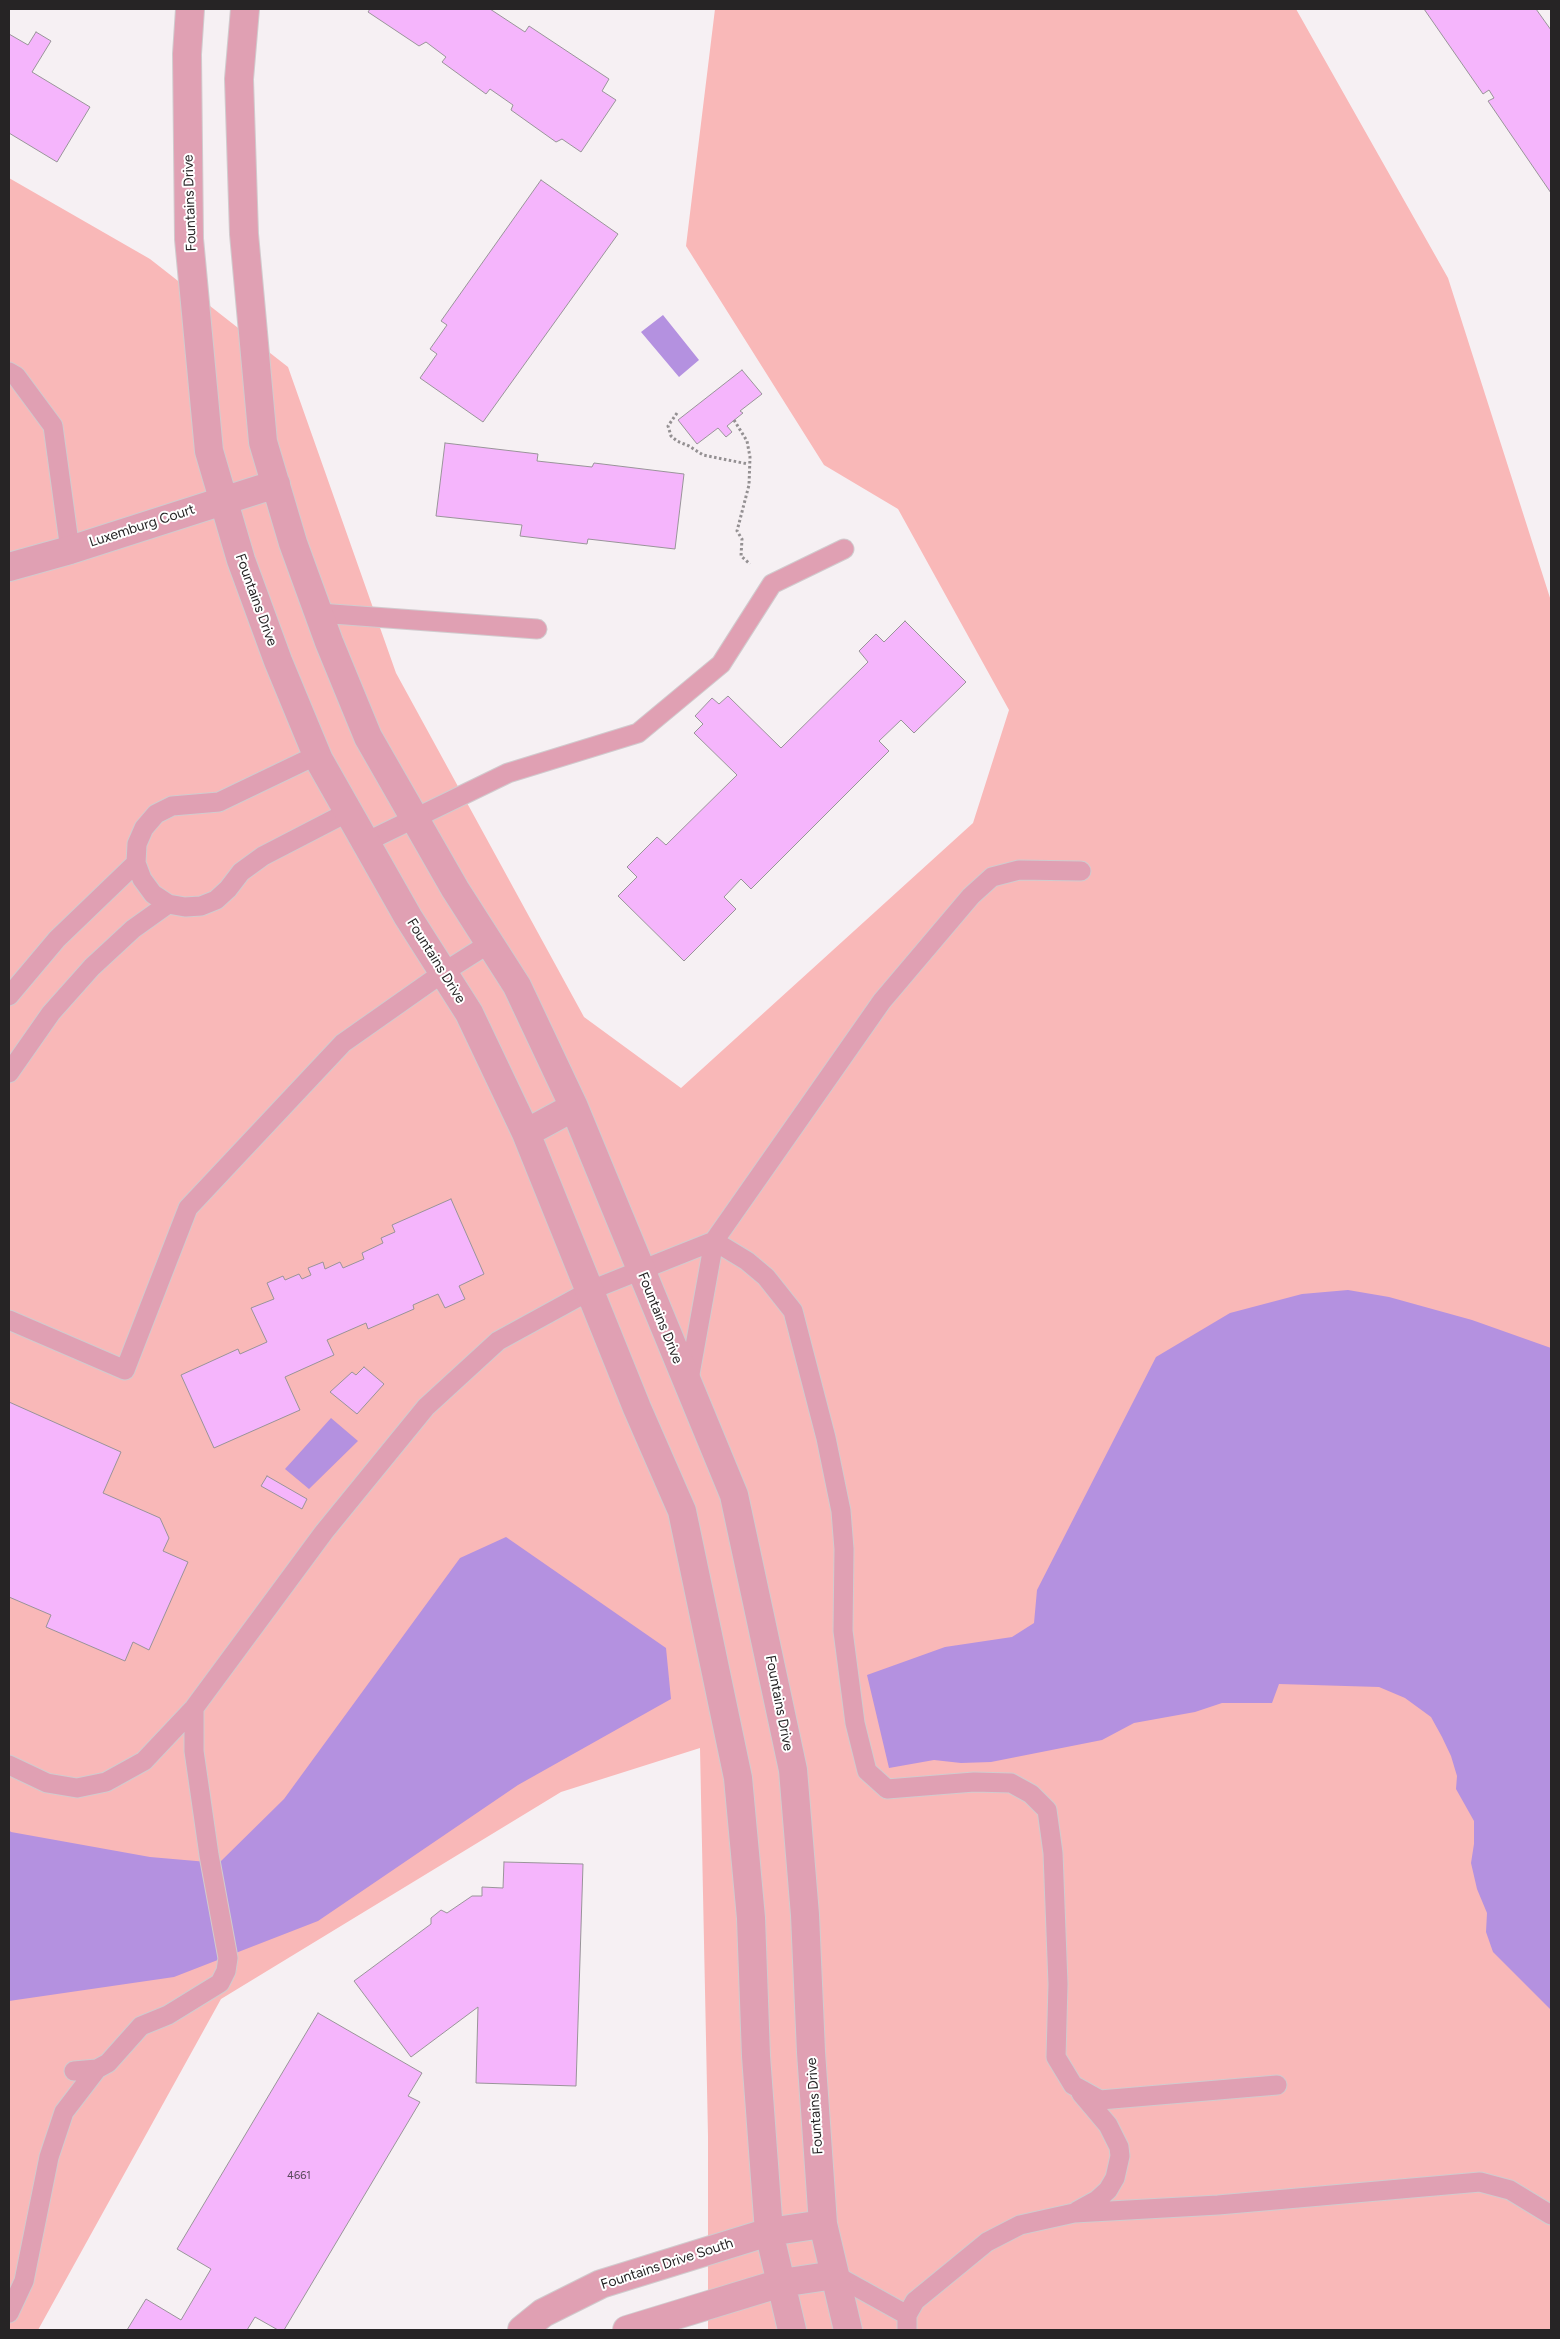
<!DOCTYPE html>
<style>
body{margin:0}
#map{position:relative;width:1560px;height:2339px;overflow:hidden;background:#f6f0f3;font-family:Figtree,sans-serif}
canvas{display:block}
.frame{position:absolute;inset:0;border:10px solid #262425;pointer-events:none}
</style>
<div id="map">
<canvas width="1560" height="2339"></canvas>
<div class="frame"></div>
</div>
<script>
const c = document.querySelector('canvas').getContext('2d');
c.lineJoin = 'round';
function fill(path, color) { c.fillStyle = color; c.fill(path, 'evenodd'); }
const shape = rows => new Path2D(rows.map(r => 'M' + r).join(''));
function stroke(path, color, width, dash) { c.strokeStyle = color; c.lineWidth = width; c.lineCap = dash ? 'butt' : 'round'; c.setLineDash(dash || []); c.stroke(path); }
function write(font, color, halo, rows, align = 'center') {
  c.font = font + ' Figtree,sans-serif'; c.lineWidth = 4; c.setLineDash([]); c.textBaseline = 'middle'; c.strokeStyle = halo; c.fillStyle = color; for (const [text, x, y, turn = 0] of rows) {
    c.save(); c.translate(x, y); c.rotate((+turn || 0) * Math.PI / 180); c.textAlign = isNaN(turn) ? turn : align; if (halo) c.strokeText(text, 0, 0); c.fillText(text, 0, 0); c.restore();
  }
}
const green = shape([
 [715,9,1296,9,1448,278,1551,601,1551,2330,708,2330,708,2136,700,1748,561,1792,221,1999,38,2330,9,2330,9,178,150,259,288,367,396,673,584,1017,681,1088,973,823,1009,710,898,509,824,465,686,246]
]);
const water = shape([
 [663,315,699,360,679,377,641,332],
 [1348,1290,1389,1297,1472,1320,1551,1348,1551,2010,1493,1952,1486,1932,1487,1913,1477,1889,1471,1863,1474,1844,1474,1821,1456,1789,1457,1776,1451,1756,1442,1737,1431,1717,1405,1698,1379,1687,1279,1684,1272,1703,1222,1703,1195,1712,1134,1723,1102,1740,991,1762,961,1763,934,1760,889,1768,867,1675,945,1647,1012,1637,1034,1623,1037,1590,1156,1357,1230,1313,1302,1294],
 [331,1418,358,1441,309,1489,285,1469],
 [506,1537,666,1648,671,1699,518,1785,318,1921,174,1977,9,2001,9,1830,11,1832,150,1857,219,1863,284,1799,460,1558]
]);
const building = shape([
 [370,9,490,9,525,32,529,26,609,79,602,91,616,100,581,152,562,139,556,142,511,110,513,105,490,89,486,94,442,62,446,57,426,42,419,46,368,12,370,9],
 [1424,9,1536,9,1551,30,1551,193,1488,101,1494,98,1489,90,1483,94,1424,9],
 [36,32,51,41,32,72,90,107,57,162,9,133,9,34,28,45,36,32],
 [541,180,618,234,483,422,420,378,437,354,430,349,447,325,441,321,541,180],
 [742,370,762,394,740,411,743,413,727,426,732,432,726,437,718,428,697,444,678,420,742,370],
 [445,443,538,454,537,461,592,467,594,463,684,474,675,549,588,539,587,544,520,536,522,525,436,516,445,443],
 [905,621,966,682,914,733,901,720,879,741,889,751,751,889,741,879,724,897,736,909,684,961,618,896,637,877,627,867,657,837,666,845,737,775,694,733,703,724,695,716,712,698,719,704,728,696,781,748,868,662,859,651,876,634,884,642,905,621],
 [451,1199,484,1274,459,1286,465,1299,445,1308,438,1294,413,1305,414,1309,368,1329,366,1323,327,1340,334,1355,285,1377,300,1410,214,1448,181,1375,238,1349,240,1354,267,1342,251,1308,274,1299,267,1283,283,1276,285,1280,299,1274,302,1279,311,1275,308,1268,323,1262,325,1269,340,1262,343,1268,364,1259,362,1253,383,1243,381,1238,395,1232,392,1225,451,1199],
 [364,1367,384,1384,357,1414,330,1392,352,1372,356,1375,364,1367],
 [9,1402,121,1452,103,1493,160,1518,169,1538,163,1551,188,1562,149,1650,133,1642,125,1661,46,1627,51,1615,9,1597,9,1402],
 [267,1476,307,1499,302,1509,261,1486,267,1476],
 [504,1862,583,1864,576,2086,476,2083,478,2007,411,2057,354,1981,431,1924,431,1918,441,1910,447,1913,472,1896,482,1896,482,1887,503,1888,504,1862],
 [318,2013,422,2073,408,2096,420,2102,284,2330,278,2330,255,2317,247,2330,127,2330,146,2299,181,2320,211,2269,177,2249,318,2013]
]);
const path = shape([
 [677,413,668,426,671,436,677,441,689,446,703,455,748,464],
 [734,420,747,441,750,457,749,485,737,531,742,539,741,556,750,564]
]);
const service = shape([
 [9,372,16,376,53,426,70,550],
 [319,613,537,629],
 [317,755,219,802,172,806,156,814,144,828,137,844,136,863,142,879,153,894,168,904,185,907,201,906,216,900,228,889,241,872,263,856,348,812],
 [366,842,508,773,638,733,721,664,772,584,844,549],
 [9,996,57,939,136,863],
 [9,1073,51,1013,92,967,133,929,168,904],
 [9,1320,125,1370,188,1208,343,1043,444,972,490,943],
 [688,1385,714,1241,747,1261,766,1277,793,1311,826,1438,841,1511,844,1549,843,1631,855,1723,867,1771,887,1789,974,1782,1011,1783,1031,1794,1047,1810,1053,1853,1058,1984,1056,2057,1073,2085,1100,2100,1277,2085],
 [9,1765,47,1783,77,1788,106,1782,144,1761,194,1708,324,1532,426,1407,498,1341,591,1290,714,1241,882,1001,971,896,992,877,1019,870,1081,871],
 [74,2071,97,2069,108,2063,141,2026,168,2015,220,1983,226,1971,228,1958,209,1855,194,1751,194,1708],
 [1077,2211,1097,2200,1108,2190,1115,2178,1120,2156,1119,2147,1108,2125,1081,2093],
 [835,2275,907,2315],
 [9,2313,24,2281,49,2157,64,2112,97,2069],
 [907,2330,907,2315,915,2301,987,2242,1020,2225,1074,2213,1218,2205,1480,2182,1510,2190,1551,2215]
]);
const minor = shape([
 [190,9,187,54,189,239,209,451,241,560,278,661,319,760,408,917,469,1013,526,1133,637,1408,682,1511,738,1778,751,1918,756,2056,769,2232,792,2330],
 [245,9,239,79,244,234,263,442,293,543,329,642,368,737,455,889,517,986,574,1107,734,1495,793,1770,805,1915,811,2052,823,2224,848,2330],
 [9,567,70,550,276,484],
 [526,1133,574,1107],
 [522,2330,543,2313,601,2284,769,2232,823,2224],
 [627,2330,781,2283,835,2275]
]);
const numberNames = [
 ["4661",299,2176]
];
const streetNames = [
 ["Fountains Drive",190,203,-92],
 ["Luxemburg Court",142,526,-18],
 ["Fountains Drive",256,600,70],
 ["Fountains Drive",436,961,58],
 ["Fountains Drive",660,1318,68],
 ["Fountains Drive",779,1703,79],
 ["Fountains Drive",815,2106,-94],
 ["Fountains Drive South",667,2264,-18]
];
fill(green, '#f9b8b8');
fill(water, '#b491e0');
fill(building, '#f5b5fc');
stroke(building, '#999499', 1);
stroke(service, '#d1cbce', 21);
stroke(minor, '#d1cbce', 30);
stroke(path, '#949092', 3, [2.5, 2.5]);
stroke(service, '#e0a0b3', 19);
stroke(minor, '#e0a0b3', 28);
write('11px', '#5a485b', null, numberNames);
write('14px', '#262425', '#fff', streetNames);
</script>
